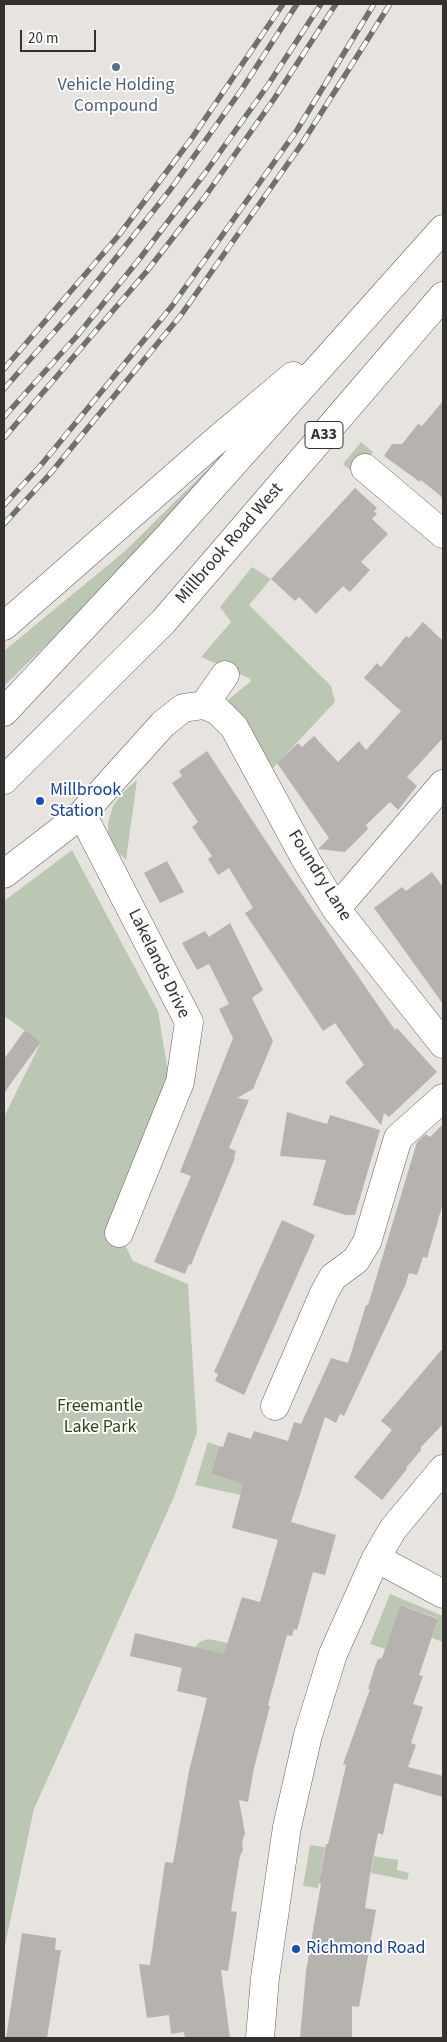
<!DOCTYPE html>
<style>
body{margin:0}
#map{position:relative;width:447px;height:2042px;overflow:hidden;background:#e7e4e0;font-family:"Source Sans 3",sans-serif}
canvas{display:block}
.frame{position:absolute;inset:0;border:5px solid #333231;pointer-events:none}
.scale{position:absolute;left:20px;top:30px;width:76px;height:22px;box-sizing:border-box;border:2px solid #333231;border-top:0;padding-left:6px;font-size:15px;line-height:18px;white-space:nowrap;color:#333231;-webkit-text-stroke:4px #fff;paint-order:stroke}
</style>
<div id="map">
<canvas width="447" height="2042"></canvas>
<div class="frame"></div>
<div class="scale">20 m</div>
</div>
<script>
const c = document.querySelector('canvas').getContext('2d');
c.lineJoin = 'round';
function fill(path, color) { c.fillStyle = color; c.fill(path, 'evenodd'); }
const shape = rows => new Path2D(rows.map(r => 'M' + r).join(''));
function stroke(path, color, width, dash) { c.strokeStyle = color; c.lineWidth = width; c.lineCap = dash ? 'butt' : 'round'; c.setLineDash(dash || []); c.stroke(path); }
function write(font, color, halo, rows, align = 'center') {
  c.font = font + ' "Source Sans 3",sans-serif'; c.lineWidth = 4; c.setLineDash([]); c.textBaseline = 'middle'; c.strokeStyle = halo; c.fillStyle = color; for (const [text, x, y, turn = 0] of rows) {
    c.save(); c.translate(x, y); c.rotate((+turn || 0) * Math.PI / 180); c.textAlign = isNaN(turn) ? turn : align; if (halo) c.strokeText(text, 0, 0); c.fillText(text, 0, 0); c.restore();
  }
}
const green = shape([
 [361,442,373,452,355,474,343,464],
 [219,458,220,462,135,559,4,686,4,651,125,551],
 [252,567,271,579,249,605,331,686,335,702,271,770,222,705,251,681,249,678,201,657,231,622,220,607],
 [137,780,126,860,112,846,108,837,108,823,113,806,122,793],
 [72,850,158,1011,169,1078,119,1233,133,1261,188,1284,197,1432,174,1497,34,1809,4,1950,4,1117,41,1042,4,1016,4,901],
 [208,1442,219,1446,211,1474,237,1482,241,1468,259,1499,195,1485],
 [390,1594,443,1616,443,1642,432,1638,438,1618,400,1605,385,1649,370,1644],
 [208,1639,228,1643,224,1659,195,1647,200,1642],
 [310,1845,325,1847,318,1888,303,1886],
 [374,1856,398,1860,397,1870,409,1873,407,1880,371,1873]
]);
const building = shape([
 [443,401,443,498,421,480,420,482,384,456,392,444,402,444,418,424,422,426],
 [355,488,377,508,374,511,377,514,372,519,388,534,361,562,370,570,350,592,343,586,316,614,299,597,295,601,271,579],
 [423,622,443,641,443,738,407,777,417,786,398,810,390,802,366,825,368,829,345,852,318,849,329,838,277,763,298,743,302,747,314,736,338,762,359,741,366,750,401,711,364,678,377,663,381,667,406,636,409,638],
 [207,751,277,858,395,1030,397,1028,437,1072,389,1117,384,1113,381,1125,345,1082,364,1065,335,1023,323,1031,245,913,253,908,229,868,218,875,208,859,212,856,192,827,198,822,172,783,182,776,179,771],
 [167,861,184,892,160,903,144,873],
 [432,872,443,887,443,1004,374,908,402,887,406,891],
 [230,923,263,990,252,998,273,1041,253,1089,237,1098,249,1100,229,1148,236,1151,234,1157,235,1158,191,1265,189,1264,185,1274,154,1262,191,1176,180,1172,233,1038,219,1009,229,1004,209,964,197,970,182,943,205,931,209,937],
 [25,1030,41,1042,4,1093,4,1059],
 [287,1112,327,1124,330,1115,380,1130,355,1215,346,1215,313,1205,326,1160,280,1156],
 [443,1124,443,1203,427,1258,423,1257,417,1275,409,1273,405,1286,344,1416,340,1414,336,1423,325,1417,291,1522,336,1535,325,1575,313,1572,297,1630,294,1629,292,1636,287,1635,268,1705,270,1706,254,1768,248,1802,239,1800,245,1833,242,1842,243,1850,240,1856,231,1911,237,1912,228,1971,221,1970,230,2038,185,2038,184,2032,171,2034,169,2015,147,2018,139,1964,150,1965,165,1862,173,1863,189,1771,207,1698,177,1691,182,1668,130,1656,135,1633,224,1654,242,1597,260,1602,278,1540,232,1528,243,1484,211,1474,219,1446,223,1447,228,1432,251,1439,254,1431,288,1441,294,1422,301,1424,331,1358,348,1363,366,1305,368,1305,417,1142,426,1134,430,1137],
 [282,1220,315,1235,244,1395,215,1381,218,1374,214,1372],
 [443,1348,443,1424,421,1447,421,1450,406,1468,407,1469,382,1500,354,1477,392,1430,381,1421],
 [400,1605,438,1619,419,1675,423,1676,413,1704,423,1707,411,1743,416,1745,408,1767,443,1776,443,1797,394,1783,383,1835,378,1833,370,1875,365,1908,376,1910,359,2007,352,2006,352,2038,300,2038,306,1971,321,1884,319,1883,326,1844,328,1844,346,1765,343,1764,370,1689,368,1689,374,1669,378,1659,382,1658],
 [22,1933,56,1938,55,1950,61,1950,47,2038,6,2038]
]);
const minor = shape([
 [365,468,443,534],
 [204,705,218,711,234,727,307,862,336,909,443,1044],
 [82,814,189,1022,180,1082,119,1233],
 [4,874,82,814,163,724,183,708,204,705,225,675],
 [336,909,443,784],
 [275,1406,324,1293,333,1277,356,1260,367,1242,398,1138,443,1098],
 [376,1558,443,1594],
 [260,2038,265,1978,287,1827,308,1735,333,1654,376,1558,393,1529,443,1469]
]);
const trunk = shape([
 [4,626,219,438,293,376],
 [4,712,165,540,443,229],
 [4,780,163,622,443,296]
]);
const rail = shape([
 [4,369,119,235,192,138,283,4],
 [4,389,84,298,170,190,242,89,297,4],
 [4,417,76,337,141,257,205,173,268,85,321,4],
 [4,438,147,271,204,198,274,99,336,4],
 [4,505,41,465,172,306,297,130,374,4],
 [4,524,49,475,181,315,301,145,390,4]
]);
const markers = [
 [116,67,5,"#5c6f8a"],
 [40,801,5,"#1a4fb4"],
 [296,1949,5,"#1a4fb4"]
];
const shields = [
 [324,435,38]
];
const shieldNames = [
 ["A33",324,435]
];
const serviceNames = [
 ["Vehicle Holding",116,86],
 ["Compound",116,107]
];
const streetNames = [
 ["Millbrook Road West",230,544,-49],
 ["Foundry Lane",319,876,58],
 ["Lakelands Drive",158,964,64]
];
const transitNames = [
 ["Millbrook",50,791],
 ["Station",50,812],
 ["Richmond Road",306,1949]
];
const parkNames = [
 ["Freemantle",100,1407],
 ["Lake Park",100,1428]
];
fill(green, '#bcc7b3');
fill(building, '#b6b3af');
stroke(minor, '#666360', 29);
stroke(trunk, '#666360', 29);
stroke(minor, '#fff', 28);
stroke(trunk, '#fff', 28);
stroke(rail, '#71706e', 5.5);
stroke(rail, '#fff', 4, [11]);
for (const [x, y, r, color] of markers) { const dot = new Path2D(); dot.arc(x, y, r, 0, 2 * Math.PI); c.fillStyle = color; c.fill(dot); stroke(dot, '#fff', 2); }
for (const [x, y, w] of shields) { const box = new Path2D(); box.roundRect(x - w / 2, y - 13.5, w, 27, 4); c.fillStyle = '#fff'; c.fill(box); stroke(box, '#333231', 1); }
write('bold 16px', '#333231', null, shieldNames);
write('18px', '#4e5e75', '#fff', serviceNames);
write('18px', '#333231', '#fff', streetNames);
write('18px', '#164399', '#fff', transitNames, 'left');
write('18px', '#2e4419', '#fff', parkNames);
</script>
